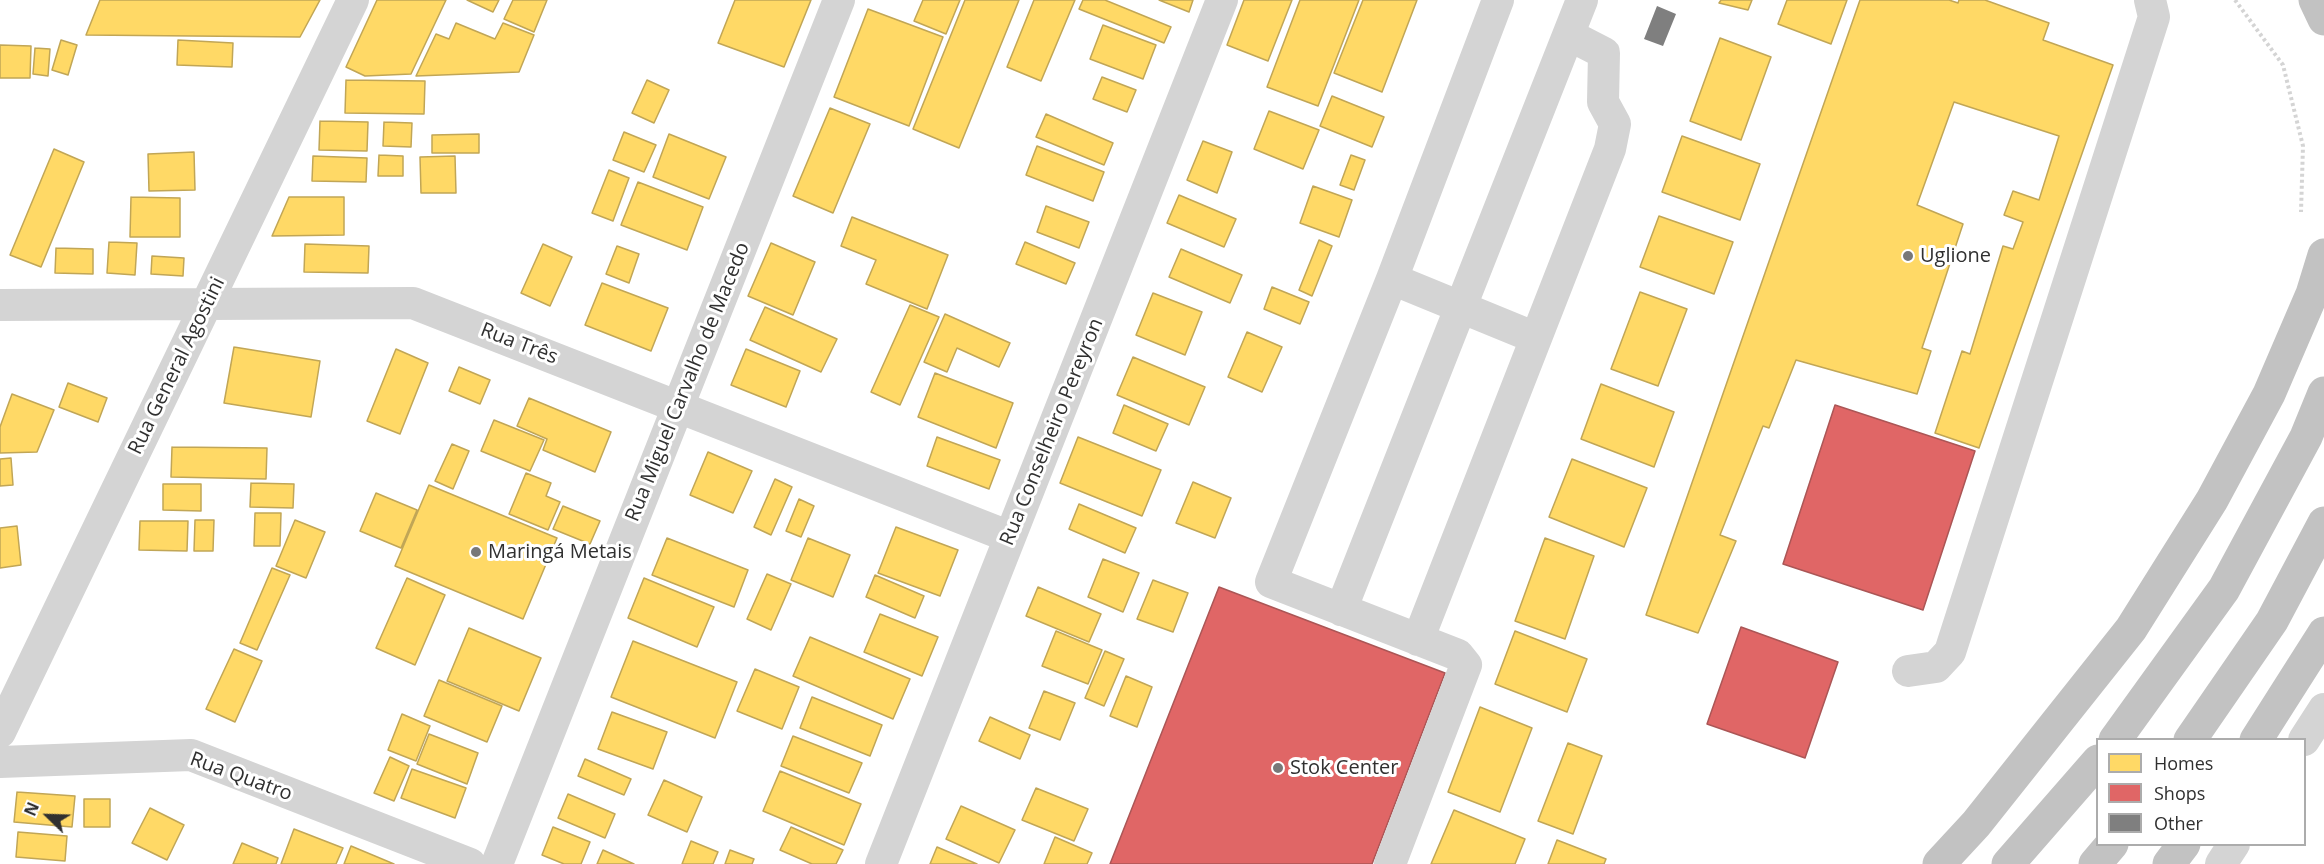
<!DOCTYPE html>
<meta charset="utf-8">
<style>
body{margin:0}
#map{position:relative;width:2324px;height:864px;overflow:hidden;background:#fff;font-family:"Open Sans",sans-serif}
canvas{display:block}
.legend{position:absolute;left:2096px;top:738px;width:210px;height:108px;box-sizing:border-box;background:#fff;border:2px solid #acacac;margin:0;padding:8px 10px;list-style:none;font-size:18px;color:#303030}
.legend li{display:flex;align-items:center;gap:12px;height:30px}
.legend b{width:30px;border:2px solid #acacac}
.north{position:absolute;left:18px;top:786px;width:60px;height:60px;-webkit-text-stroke:4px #fff;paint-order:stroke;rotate:293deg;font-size:16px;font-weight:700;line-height:24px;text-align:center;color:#303030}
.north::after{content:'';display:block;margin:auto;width:21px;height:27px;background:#303030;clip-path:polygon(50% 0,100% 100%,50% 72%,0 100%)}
</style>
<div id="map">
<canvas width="2324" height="864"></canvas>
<ul class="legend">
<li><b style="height:16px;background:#ffd966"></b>Homes</li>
<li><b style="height:16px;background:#e06666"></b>Shops</li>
<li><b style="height:16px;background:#7f7f7f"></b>Other</li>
</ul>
<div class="north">N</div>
</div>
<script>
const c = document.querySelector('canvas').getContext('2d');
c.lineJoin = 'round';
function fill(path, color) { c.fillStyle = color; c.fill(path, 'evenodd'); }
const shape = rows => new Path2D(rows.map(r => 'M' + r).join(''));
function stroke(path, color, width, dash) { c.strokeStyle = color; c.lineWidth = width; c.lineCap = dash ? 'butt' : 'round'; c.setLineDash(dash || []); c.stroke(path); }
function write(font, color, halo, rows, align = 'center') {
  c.font = font + ' "Open Sans",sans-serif'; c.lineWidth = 6; c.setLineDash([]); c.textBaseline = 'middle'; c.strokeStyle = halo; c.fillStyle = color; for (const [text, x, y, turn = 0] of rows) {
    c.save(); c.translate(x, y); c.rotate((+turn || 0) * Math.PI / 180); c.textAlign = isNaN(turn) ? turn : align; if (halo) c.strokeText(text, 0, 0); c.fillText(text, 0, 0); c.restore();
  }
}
const homes = shape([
 [100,0,320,0,300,37,86,35,100,0],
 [377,0,446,0,411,74,365,76,346,67,377,0],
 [467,0,499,0,493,12,467,0],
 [513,0,547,0,534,32,504,19,513,0],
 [735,0,811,0,784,67,718,43,735,0],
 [923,0,960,0,946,34,914,21,923,0],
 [965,0,1019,0,959,148,913,129,965,0],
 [1034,0,1075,0,1041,81,1007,67,1034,0],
 [1083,0,1105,0,1171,27,1164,43,1079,9,1083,0],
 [1159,0,1193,0,1189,12,1159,0],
 [1244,0,1292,0,1268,61,1227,45,1244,0],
 [1300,0,1359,0,1318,106,1267,87,1300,0],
 [1363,0,1417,0,1382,92,1334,73,1363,0],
 [1721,0,1752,0,1748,10,1719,3,1721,0],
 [1787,0,1847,0,1831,44,1778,24,1787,0],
 [1860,0,1949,0,1958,3,1959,0,1985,0,2049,23,2043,40,2113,65,1979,448,1935,433,1962,351,1970,354,2003,246,2013,249,2023,222,2004,215,2013,191,2039,200,2059,136,1954,102,1917,205,1963,224,1922,348,1931,351,1917,394,1796,360,1769,428,1763,426,1720,535,1736,541,1698,633,1646,615,1860,0],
 [868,9,943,37,909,126,834,97,868,9],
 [456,23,495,39,503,23,534,35,519,72,416,76,436,34,449,39,456,23],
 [1103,25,1156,45,1143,79,1090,59,1103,25],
 [1720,38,1771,57,1741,140,1690,121,1720,38],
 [61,40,77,45,68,75,52,70,61,40],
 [178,40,233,43,232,67,177,65,178,40],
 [0,45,31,46,30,78,0,78,0,45],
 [35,48,50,49,48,76,33,74,35,48],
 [1102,77,1136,90,1127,112,1093,99,1102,77],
 [346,80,425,81,424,114,345,113,346,80],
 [647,80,669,90,654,123,632,113,647,80],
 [1332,96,1384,117,1372,147,1320,126,1332,96],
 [830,108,870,124,833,213,793,196,830,108],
 [1269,111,1319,130,1303,169,1254,149,1269,111],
 [1046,114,1113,143,1104,165,1036,137,1046,114],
 [320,121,368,122,367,151,319,150,320,121],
 [384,122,412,123,411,147,383,146,384,122],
 [624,132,656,145,644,172,613,160,624,132],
 [479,134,479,153,432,153,432,135,479,134],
 [669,134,726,157,709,199,653,177,669,134],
 [1682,136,1760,164,1740,220,1662,192,1682,136],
 [1203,141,1232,152,1217,193,1187,180,1203,141],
 [1037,146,1104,172,1093,201,1026,175,1037,146],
 [54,149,84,162,41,267,10,255,54,149],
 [194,152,195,190,149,191,148,154,194,152],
 [379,155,403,156,403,176,378,176,379,155],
 [1351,155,1365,160,1354,190,1340,185,1351,155],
 [313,156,367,158,366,182,312,181,313,156],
 [455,156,456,193,421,193,420,157,455,156],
 [609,170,629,178,613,221,592,213,609,170],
 [638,182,703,207,687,250,621,225,638,182],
 [1313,186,1352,200,1339,237,1300,223,1313,186],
 [1179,195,1236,219,1224,247,1167,223,1179,195],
 [131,197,180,198,180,237,130,237,131,197],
 [289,197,344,197,344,235,272,236,289,197],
 [1046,206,1089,222,1079,248,1037,232,1046,206],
 [1659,216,1733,242,1714,294,1640,267,1659,216],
 [852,217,948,255,927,309,866,284,876,260,841,246,852,217],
 [1319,240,1332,246,1312,296,1299,290,1319,240],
 [109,242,137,243,135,275,107,273,109,242],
 [1025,242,1075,263,1066,284,1016,264,1025,242],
 [771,243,815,262,793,315,748,296,771,243],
 [305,244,369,246,368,273,304,272,305,244],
 [543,244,572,257,550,306,521,293,543,244],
 [617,246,639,254,629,283,606,274,617,246],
 [56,248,93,249,93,274,55,273,56,248],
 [1181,249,1242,275,1230,303,1169,277,1181,249],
 [152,256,184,258,183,276,151,274,152,256],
 [602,283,668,308,651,351,585,325,602,283],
 [1272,287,1309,302,1300,324,1264,309,1272,287],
 [1640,292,1687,309,1658,386,1611,369,1640,292],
 [1153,293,1202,312,1185,355,1136,335,1153,293],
 [910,305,939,317,900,405,871,392,910,305],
 [765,307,837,339,821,372,750,340,765,307],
 [945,314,1010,343,999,367,957,348,947,372,924,362,945,314],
 [1247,332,1282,347,1262,392,1228,377,1247,332],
 [234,347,320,361,311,417,224,403,234,347],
 [396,349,428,363,400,434,367,421,396,349],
 [746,349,800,371,786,407,731,385,746,349],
 [1133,357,1205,387,1189,425,1117,395,1133,357],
 [459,367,490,380,480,404,449,391,459,367],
 [935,373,1013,403,996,448,918,417,935,373],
 [68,383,107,398,98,422,59,407,68,383],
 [1601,384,1674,412,1654,467,1581,439,1601,384],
 [12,394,54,410,37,452,0,453,0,427,12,394],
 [529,398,611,432,595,472,543,450,547,439,517,426,529,398],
 [1124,405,1168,424,1156,451,1113,433,1124,405],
 [494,420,544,440,530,471,481,451,494,420],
 [937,437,1000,460,989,489,927,466,937,437],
 [1078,437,1161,470,1142,516,1060,483,1078,437],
 [452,444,469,451,453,489,435,481,452,444],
 [172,447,267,448,266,479,171,477,172,447],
 [708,452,752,471,733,513,690,495,708,452],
 [11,458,13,485,0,486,0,459,11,458],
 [1572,459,1647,488,1624,547,1549,517,1572,459],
 [526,473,551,483,546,496,560,502,548,530,509,514,526,473],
 [775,479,792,487,771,535,754,527,775,479],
 [1193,482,1231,498,1215,538,1176,523,1193,482],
 [251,483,294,484,293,508,250,507,251,483],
 [163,484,201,484,201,511,163,510,163,484],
 [429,485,557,538,523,619,395,566,429,485],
 [376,493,417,510,401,548,360,531,376,493],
 [799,499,814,506,801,537,786,531,799,499],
 [1079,504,1136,528,1125,553,1069,529,1079,504],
 [563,506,600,521,590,544,553,529,563,506],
 [255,513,281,513,280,546,254,546,255,513],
 [195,520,214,520,213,551,194,551,195,520],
 [295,520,325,532,306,578,276,566,295,520],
 [140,521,188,521,187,551,139,550,140,521],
 [17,526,21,565,0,568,0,528,17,526],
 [896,527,958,550,940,596,878,573,896,527],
 [667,538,748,570,734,607,652,575,667,538],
 [808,538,850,555,833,597,791,580,808,538],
 [1545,538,1594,556,1565,639,1515,621,1545,538],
 [1103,559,1139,573,1123,612,1088,597,1103,559],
 [272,568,290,575,257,650,240,643,272,568],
 [767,574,791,584,771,630,747,619,767,574],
 [875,575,924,596,915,618,866,597,875,575],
 [407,578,445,595,415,665,376,648,407,578],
 [644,578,714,607,697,647,628,618,644,578],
 [1153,580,1188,593,1173,632,1137,619,1153,580],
 [1038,587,1101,614,1089,642,1026,616,1038,587],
 [880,614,938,637,922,676,864,652,880,614],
 [469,628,541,658,519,711,447,681,469,628],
 [1056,631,1102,650,1088,684,1042,666,1056,631],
 [1515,631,1587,659,1567,712,1495,684,1515,631],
 [810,637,910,679,893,719,793,676,810,637],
 [633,641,737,682,715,738,611,697,633,641],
 [234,649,262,661,235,722,206,709,234,649],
 [1105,651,1124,659,1104,706,1085,698,1105,651],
 [755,669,799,687,782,729,737,711,755,669],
 [1126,676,1152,687,1137,727,1110,716,1126,676],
 [439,680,502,706,487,742,424,716,439,680],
 [1044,691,1075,703,1060,740,1029,728,1044,691],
 [812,697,882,725,870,756,800,728,812,697],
 [1480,707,1532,728,1500,812,1448,792,1480,707],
 [612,712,667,732,653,769,598,749,612,712],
 [402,714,430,726,416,761,388,750,402,714],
 [990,717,1030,735,1020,759,979,741,990,717],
 [429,734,478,753,467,784,417,764,429,734],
 [793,736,862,763,849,793,781,766,793,736],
 [1568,743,1602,756,1573,834,1538,821,1568,743],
 [390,757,409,766,394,801,374,793,390,757],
 [585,759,631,779,624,795,578,776,585,759],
 [412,769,466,788,455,818,401,798,412,769],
 [780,771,861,804,844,845,763,811,780,771],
 [664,780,702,797,687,832,648,815,664,780],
 [1036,788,1088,809,1074,841,1022,820,1036,788],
 [17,792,75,796,72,827,14,822,17,792],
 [568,794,615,814,605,838,558,818,568,794],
 [84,799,110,799,110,827,84,827,84,799],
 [961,806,1015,830,999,863,946,839,961,806],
 [150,808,184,825,167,860,132,843,150,808],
 [1454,810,1525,839,1515,864,1431,864,1454,810],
 [553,827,590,842,581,864,564,864,542,855,553,827],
 [791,827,843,850,836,864,812,864,780,850,791,827],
 [294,829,343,848,336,864,281,864,294,829],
 [18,832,67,836,65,861,16,857,18,832],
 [1055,837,1092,853,1087,864,1044,864,1055,837],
 [1557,840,1606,859,1604,864,1548,864,1557,840],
 [691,841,718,852,713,864,682,864,691,841],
 [242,843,278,858,276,864,233,864,242,843],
 [351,846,394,864,344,864,351,846],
 [937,847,977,864,930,864,937,847],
 [603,850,634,864,597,864,603,850],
 [730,850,754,859,752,864,725,864,730,850]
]);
const shops = shape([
 [1835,405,1975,451,1923,610,1783,564,1835,405],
 [1219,587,1445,673,1372,864,1110,864,1219,587],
 [1741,627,1838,662,1805,758,1707,724,1741,627]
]);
const building = shape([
 [1657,6,1676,14,1663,46,1644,39]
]);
const path = shape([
 [2235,0,2283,65,2303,146,2301,212]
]);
const minor = shape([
 [1392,279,1536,338],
 [0,305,413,303,1010,537],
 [1341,610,1582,0],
 [1418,640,1610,149,1615,124,1603,102,1604,53,1569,35],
 [1908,671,1936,667,1950,652,2154,17,2150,0],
 [0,732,353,0],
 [2304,740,2324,709],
 [0,762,191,755,470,864],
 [497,864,839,0],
 [881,864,1222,0],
 [1390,864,1466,665,1458,655,1271,582,1392,279,1498,0],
 [2221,864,2234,844]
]);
const highway = shape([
 [2315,0,2324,19],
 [2115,740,2224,589,2306,437,2324,393],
 [2190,740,2272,621,2324,523],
 [2256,740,2324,633],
 [1939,864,1976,824,2131,629,2212,500,2269,394,2312,294,2324,255],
 [2008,864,2098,761],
 [2095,864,2112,844],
 [2169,864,2184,844]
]);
const markers = [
 [1908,256,6,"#787878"],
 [476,552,6,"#787878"],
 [1278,768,6,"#787878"]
];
const poiNames = [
 ["Uglione",1920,256],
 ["Maringá Metais",488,552],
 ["Stok Center",1290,768]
];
const streetNames = [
 ["Rua Três",519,344,21],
 ["Rua General Agostini",177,366,-64],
 ["Rua Miguel Carvalho de Macedo",688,382,-68],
 ["Rua Conselheiro Pereyron",1052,432,-68],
 ["Rua Quatro",241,777,20]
];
fill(homes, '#ffd966');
stroke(homes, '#c1a656', 1.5);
fill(shops, '#e06666');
stroke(shops, '#ab5656', 1.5);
fill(building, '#7f7f7f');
stroke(path, '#d4d4d4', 4, [3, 3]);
stroke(minor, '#d4d4d4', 32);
stroke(highway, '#c2c2c2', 33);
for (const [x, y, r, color] of markers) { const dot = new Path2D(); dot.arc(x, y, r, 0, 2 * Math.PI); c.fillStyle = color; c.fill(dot); stroke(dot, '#fff', 2); }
write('20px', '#303030', '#fff', poiNames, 'left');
write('20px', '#303030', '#fff', streetNames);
</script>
